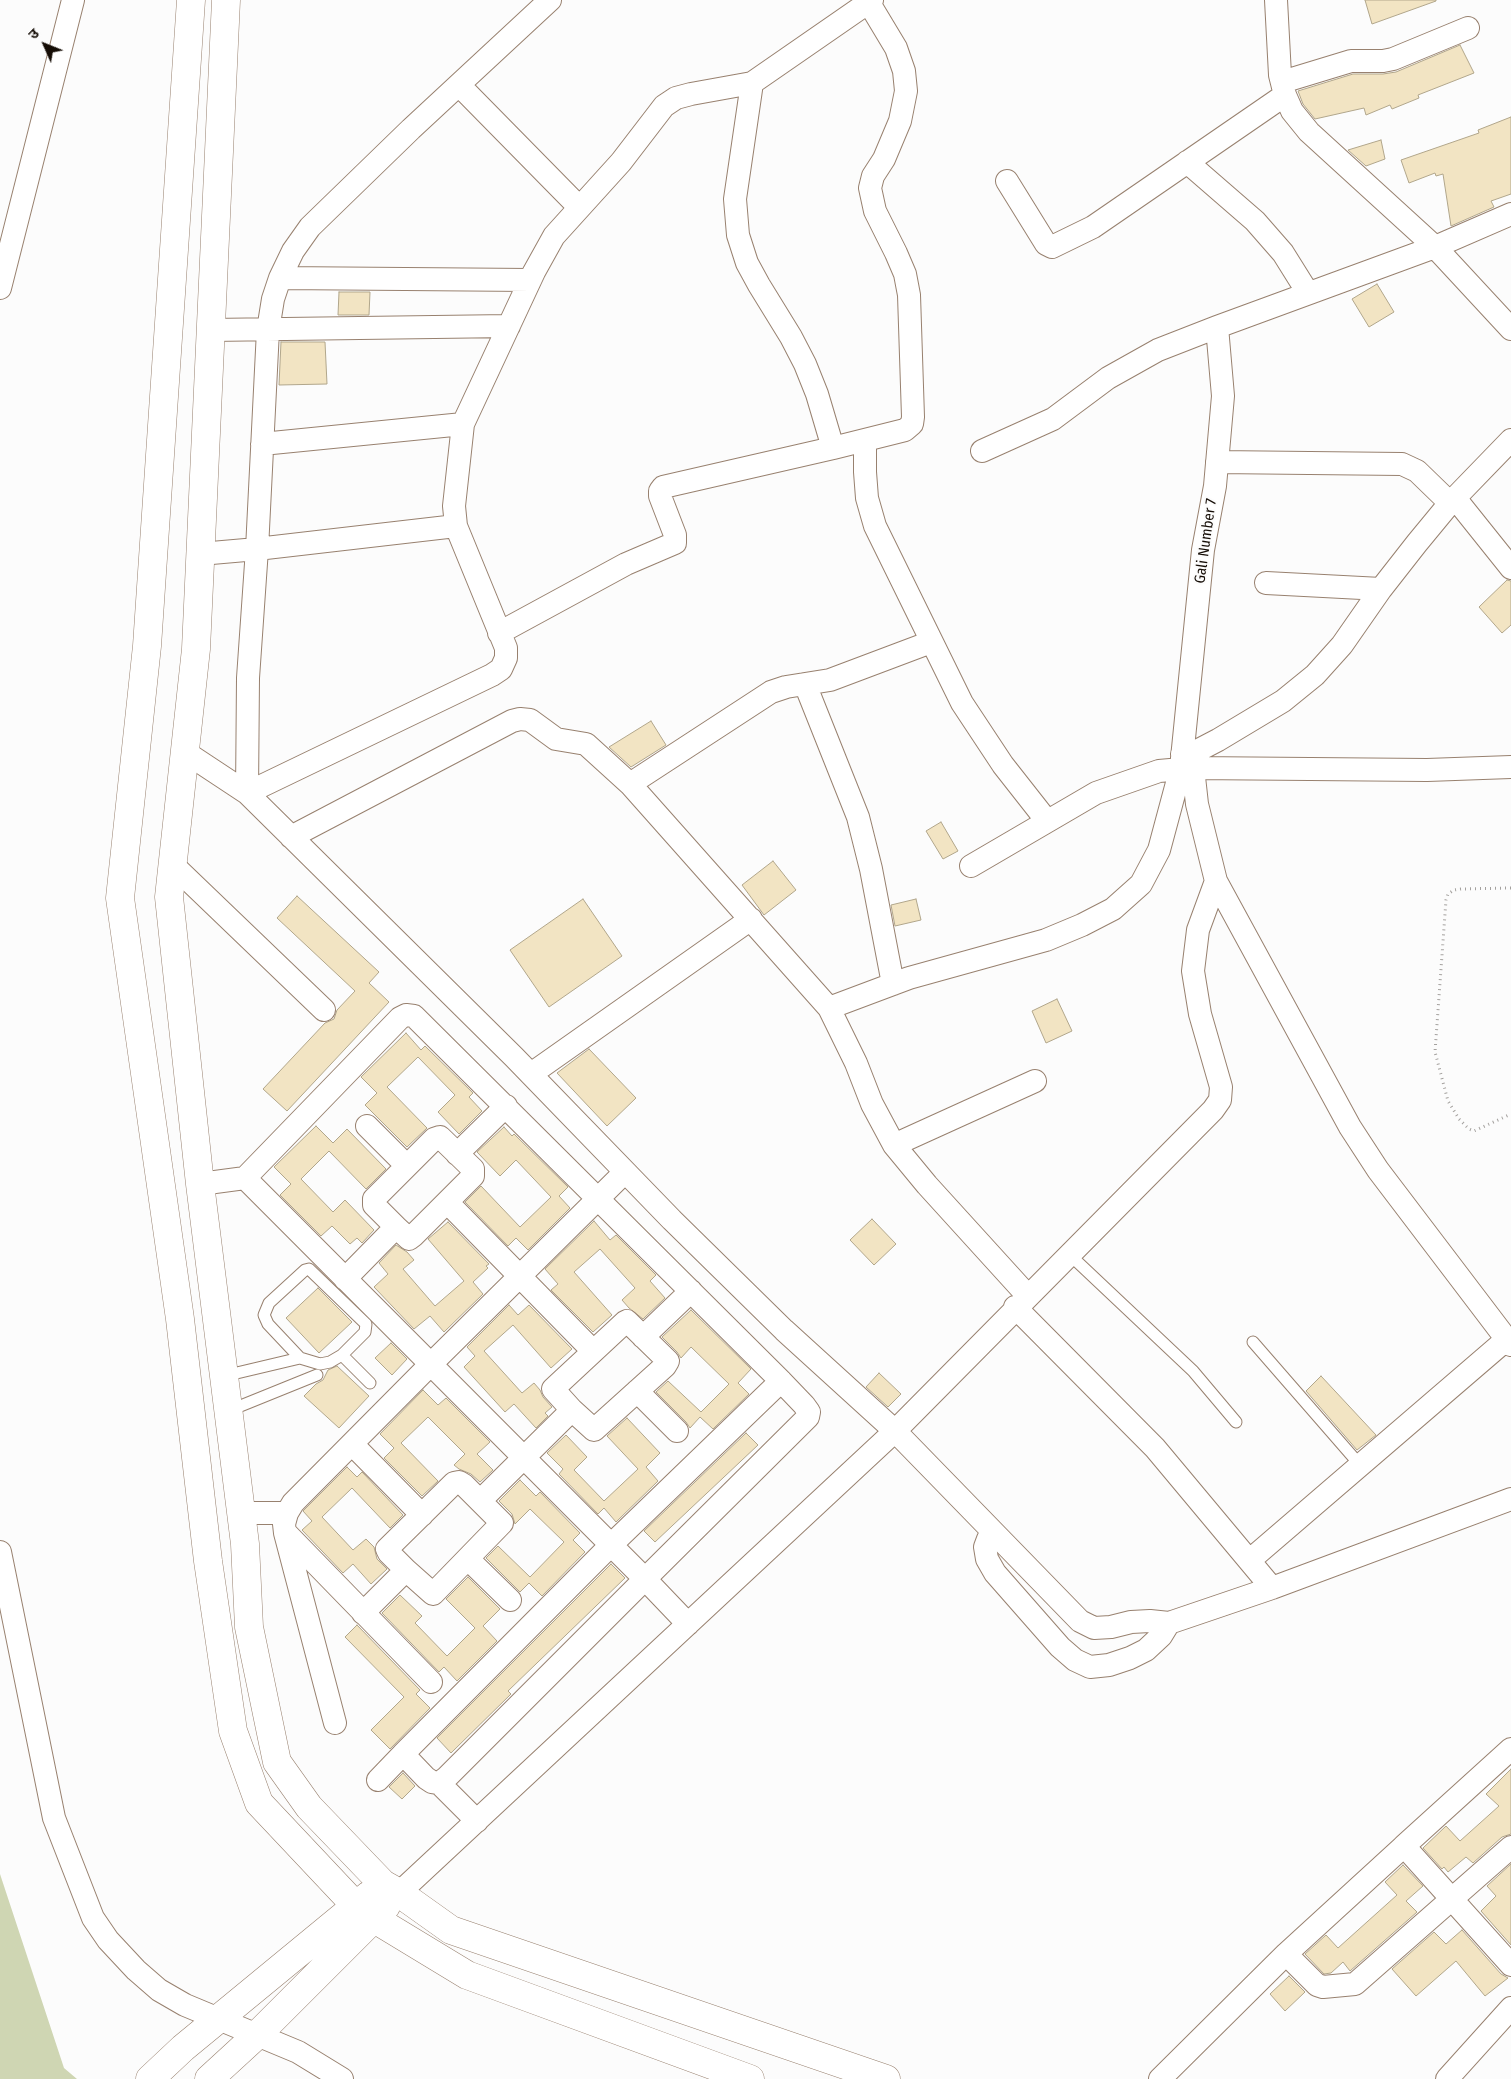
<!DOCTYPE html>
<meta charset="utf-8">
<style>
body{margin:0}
#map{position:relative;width:1511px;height:2079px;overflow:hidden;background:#fcfcfc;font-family:"Fira Sans Condensed","Noto Sans Devanagari",sans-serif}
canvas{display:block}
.north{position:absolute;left:20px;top:20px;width:50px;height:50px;-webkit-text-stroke:4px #fcfcfc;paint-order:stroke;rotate:314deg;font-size:14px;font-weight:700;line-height:20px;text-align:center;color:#150d06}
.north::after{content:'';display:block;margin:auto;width:18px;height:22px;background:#150d06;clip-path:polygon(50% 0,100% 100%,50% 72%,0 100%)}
</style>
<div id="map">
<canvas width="1511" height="2079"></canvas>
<div class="north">उ</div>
</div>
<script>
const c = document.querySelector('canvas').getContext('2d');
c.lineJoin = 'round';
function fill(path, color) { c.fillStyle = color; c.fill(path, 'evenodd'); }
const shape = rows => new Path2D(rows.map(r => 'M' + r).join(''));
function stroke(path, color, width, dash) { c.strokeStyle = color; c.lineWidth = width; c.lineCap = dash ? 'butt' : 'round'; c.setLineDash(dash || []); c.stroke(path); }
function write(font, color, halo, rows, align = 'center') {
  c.font = font + ' "Fira Sans Condensed",sans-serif'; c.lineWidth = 4; c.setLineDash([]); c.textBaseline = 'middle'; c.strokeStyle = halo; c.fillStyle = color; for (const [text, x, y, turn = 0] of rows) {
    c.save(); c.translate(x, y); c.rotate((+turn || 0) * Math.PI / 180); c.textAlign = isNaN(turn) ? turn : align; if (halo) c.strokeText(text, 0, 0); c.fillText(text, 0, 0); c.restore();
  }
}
const water = shape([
 [0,1874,64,2068,77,2079,0,2079]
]);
const building = shape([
 [1365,0,1436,0,1436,1,1372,24,1365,0],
 [1460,45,1474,73,1418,95,1419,98,1392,109,1390,105,1366,115,1364,108,1315,119,1303,104,1298,91,1353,74,1383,74,1396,72,1460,45],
 [1511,117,1511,194,1491,201,1494,207,1451,226,1443,174,1436,176,1435,173,1409,183,1401,160,1479,133,1478,130,1511,117],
 [1381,140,1385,159,1366,166,1348,150,1381,140],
 [1377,284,1394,312,1369,327,1352,299,1377,284],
 [339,292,370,292,369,315,338,315,339,292],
 [281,342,325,342,327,384,279,385,281,342],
 [1507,580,1511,581,1511,625,1502,633,1479,607,1507,580],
 [651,721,666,745,631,767,609,747,651,721],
 [941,822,958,851,943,859,926,831,941,822],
 [773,861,796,890,764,915,742,885,773,861],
 [297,896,379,972,369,983,389,1002,287,1111,263,1089,325,1023,334,1019,337,1010,355,991,277,918,297,896],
 [583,899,622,956,549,1007,510,950,583,899],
 [916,899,921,920,895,926,891,905,916,899],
 [1057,999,1072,1031,1046,1043,1032,1011,1057,999],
 [406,1033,421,1050,425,1046,473,1093,469,1097,482,1111,459,1134,438,1112,455,1095,418,1057,387,1087,427,1128,407,1147,365,1105,377,1093,361,1077,406,1033],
 [589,1049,636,1098,607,1126,557,1073,589,1049],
 [316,1126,333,1143,347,1129,386,1169,366,1189,329,1151,301,1179,333,1212,345,1200,374,1230,362,1243,357,1238,350,1244,332,1226,321,1236,280,1195,291,1184,274,1167,316,1126],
 [504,1127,512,1136,514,1134,568,1187,559,1196,570,1208,528,1250,516,1238,508,1246,465,1202,481,1186,520,1227,551,1197,516,1160,500,1176,477,1152,504,1127],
 [872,1219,896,1244,874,1265,850,1240,872,1219],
 [594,1221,610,1240,616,1235,656,1275,650,1281,665,1298,643,1319,629,1308,622,1300,635,1288,600,1249,574,1272,612,1315,593,1332,551,1290,558,1284,545,1269,594,1221],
 [448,1222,489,1264,486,1266,488,1268,473,1282,483,1294,444,1332,430,1316,414,1329,374,1287,388,1274,379,1263,396,1245,407,1252,414,1260,403,1269,435,1306,464,1281,428,1239,448,1222],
 [318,1288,352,1322,319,1353,286,1318,318,1288],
 [509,1305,518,1315,529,1305,572,1349,551,1368,513,1325,484,1351,522,1393,534,1383,540,1390,543,1397,552,1407,545,1413,548,1416,536,1428,514,1404,505,1412,464,1367,475,1356,467,1347,509,1305],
 [691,1310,751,1369,738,1383,749,1394,713,1429,700,1417,690,1428,686,1422,656,1392,668,1381,701,1412,729,1384,691,1347,681,1358,677,1352,662,1337,691,1310],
 [391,1343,407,1359,392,1375,375,1358,391,1343],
 [337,1366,369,1396,339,1428,304,1396,316,1384,323,1380,328,1370,337,1366],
 [879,1373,901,1394,888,1407,866,1387,879,1373],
 [1321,1376,1376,1435,1357,1450,1306,1391,1321,1376],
 [423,1390,438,1405,446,1398,490,1442,477,1454,493,1470,480,1482,471,1474,459,1469,454,1465,465,1454,428,1417,401,1443,438,1481,422,1496,384,1458,394,1448,380,1434,423,1390],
 [627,1418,660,1453,646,1467,658,1481,616,1522,604,1508,598,1514,559,1474,563,1469,547,1453,566,1435,587,1457,574,1470,604,1501,638,1469,607,1436,627,1418],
 [746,1433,758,1445,655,1542,644,1531,746,1433],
 [347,1467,357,1477,362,1472,403,1515,390,1528,352,1488,322,1517,353,1550,366,1539,374,1547,377,1559,387,1569,371,1584,353,1564,343,1573,302,1530,312,1521,303,1511,347,1467],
 [520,1480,536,1496,540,1492,580,1533,573,1540,585,1552,542,1596,529,1583,520,1592,486,1558,498,1546,530,1577,564,1542,530,1509,515,1524,512,1514,499,1501,520,1480],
 [611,1564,625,1578,508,1691,511,1694,451,1753,437,1738,611,1564],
 [468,1577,500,1609,483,1626,497,1641,457,1681,444,1667,439,1672,382,1613,400,1595,422,1616,415,1623,447,1656,475,1628,446,1599,468,1577],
 [357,1625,420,1690,416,1694,430,1708,390,1749,371,1730,404,1697,345,1637,357,1625],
 [1511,1769,1511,1834,1502,1837,1473,1863,1466,1857,1448,1872,1444,1867,1442,1869,1423,1848,1446,1826,1460,1841,1499,1806,1486,1794,1511,1769],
 [403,1773,415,1786,402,1799,389,1787,403,1773],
 [1511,1864,1511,1945,1481,1911,1496,1896,1487,1886,1511,1864],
 [1403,1865,1423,1886,1406,1901,1417,1912,1350,1971,1343,1962,1331,1973,1324,1974,1305,1954,1326,1935,1338,1948,1397,1895,1385,1882,1403,1865],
 [1462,1930,1501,1974,1508,1978,1485,1996,1456,1961,1416,1996,1392,1969,1434,1932,1446,1944,1462,1930],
 [1289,1976,1305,1992,1285,2011,1270,1994,1289,1976]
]);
const path = shape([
 [1511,888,1461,889,1454,890,1448,894,1446,900,1435,1052,1448,1101,1459,1119,1469,1129,1474,1131,1511,1114]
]);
const service = shape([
 [1069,1254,1193,1371,1236,1422],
 [1253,1342,1360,1465],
 [300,1358,320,1364,330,1362,342,1355],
 [224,1376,300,1358,268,1324,264,1315,269,1303,305,1270,309,1269,366,1324,365,1332,342,1355,370,1383],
 [228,1411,317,1375]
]);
const minor = shape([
 [550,0,411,129,310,227,293,251,280,278,273,299,268,330,257,549,248,678,247,793,514,1057,672,1220,784,1330,895,1431,1080,1621,1094,1628,1111,1627,1131,1622,1150,1621,1169,1623,1272,1588,1511,1499],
 [1276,0,1280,75,1285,95,1292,111,1309,132,1435,247,1511,329],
 [1282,82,1351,61,1383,61,1393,59,1468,28],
 [752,83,735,199,738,235,747,263,759,285,791,337,805,364,817,394,833,448,905,430,912,424,913,417,909,295,905,274,896,253,875,211,870,188,873,176,884,159,900,121,906,91,904,71,896,48,869,3],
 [459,85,579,207],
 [1187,162,1255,221,1283,253,1308,293],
 [1007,181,1046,244,1052,247,1093,227,1285,95],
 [280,278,530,280],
 [0,288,73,0],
 [210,330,509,326],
 [865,440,865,472,867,498,875,526,962,703,1003,765,1047,821],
 [262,444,463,424],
 [982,451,1053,419,1108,378,1158,350,1217,327,1435,247,1511,214],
 [1217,462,1402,464,1417,471,1450,503],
 [1455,498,1511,568],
 [200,554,257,549,456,526],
 [1266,583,1381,589],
 [499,633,626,564,675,543,675,535,660,496,660,491,663,487,833,448],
 [805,684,858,817,871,869,893,984],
 [185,752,247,793,492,675,501,669,506,658,506,648,456,526,454,506,463,424,534,272,554,236,621,162,664,106,676,98,691,94,752,83,872,0],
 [1182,754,1195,752,1218,740,1283,701,1315,675,1342,645,1381,589,1417,543,1450,503,1511,440],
 [291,837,512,721,520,719,530,720,556,739,586,744,630,784],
 [173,865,324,1010],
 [971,866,1096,793,1159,771,1193,768,1427,770,1511,767],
 [1216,881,1350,1127,1378,1170,1511,1345],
 [829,1008,630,784,771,692,786,687,830,680,931,642],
 [531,1074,751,919],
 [367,1126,407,1166],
 [894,1145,1035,1081],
 [457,1154,506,1106],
 [200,1184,245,1178,400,1018,406,1015,414,1016,781,1381,804,1405,809,1412,808,1417,645,1579,245,1178],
 [447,1202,593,1351],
 [345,1279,396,1227,374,1205,374,1199,434,1139,440,1137,473,1169,473,1176,413,1236,409,1239,396,1227],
 [1027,1295,927,1185,894,1145,872,1104,856,1063,829,1008,909,978,1046,940,1082,925,1113,909,1141,884,1159,850,1181,768,1203,550,1215,486,1223,396,1217,327],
 [1015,1307,1155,1448,1272,1588],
 [643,1337,691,1291],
 [637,1391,677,1431],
 [352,1444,422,1515],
 [480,1501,572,1410,553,1389,625,1322,627,1321,668,1361,665,1366,594,1430,572,1410],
 [241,1513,287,1513],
 [286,1533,431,1682],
 [994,1533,988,1539,985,1547,987,1559,995,1573,1060,1647,1075,1660,1090,1667,1109,1665,1130,1658,1146,1650,1161,1636,1169,1623],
 [0,1552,54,1818,93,1918,108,1940,136,1970,159,1990,185,2005,298,2052,342,2079],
 [468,1559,510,1600],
 [1250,1560,1507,1339],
 [363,1613,406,1570,389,1553,387,1549,454,1483,459,1482,464,1485,502,1523,433,1594,406,1570],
 [335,1723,285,1533,284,1524,287,1513,293,1503,430,1365,625,1172],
 [403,1754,611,1545,781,1381],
 [378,1780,403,1754,426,1778,432,1782,439,1783,446,1778,645,1579,688,1624],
 [439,1783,477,1821],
 [1404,1846,1511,1749],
 [399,1893,895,1431,1213,1110,1220,1100,1221,1087,1200,1014,1193,971,1198,930,1216,881,1197,804,1193,768],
 [1286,1954,1317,1985,1323,1987,1355,1984,1511,1847],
 [1160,2079,1286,1954,1404,1846,1511,1965],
 [1447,2079,1511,2008]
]);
const tertiary = shape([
 [191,0,147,646,120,898,180,1319,208,1561,233,1731,259,1803,356,1906,373,1918,467,1975,750,2079],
 [226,0,196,649,169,897,200,1184,245,1544,249,1627,277,1762,309,1807,383,1884,399,1893,451,1930,886,2079],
 [150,2079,183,2048,369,1895],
 [209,2079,258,2034,386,1906]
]);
const streetNames = [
 ["Gali Number 7",1206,541,-82]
];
fill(water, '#cfd6b3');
fill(building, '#f2e4c3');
stroke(building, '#b1a68b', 1);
stroke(service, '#98816f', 13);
stroke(minor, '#98816f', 24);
stroke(tertiary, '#98816f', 29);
stroke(path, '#a4a19e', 3, [1, 4]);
stroke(service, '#fff', 11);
stroke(minor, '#fff', 22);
stroke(tertiary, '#fff', 28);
write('15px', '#150d06', '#fcfcfc', streetNames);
</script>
